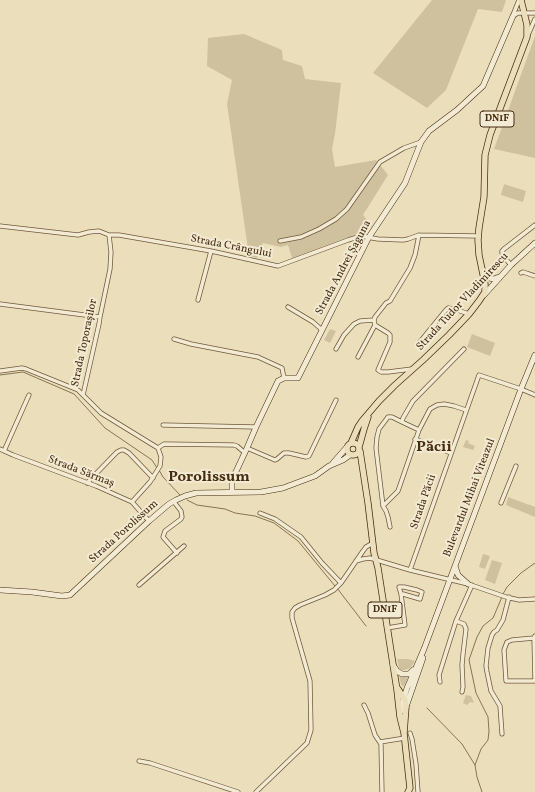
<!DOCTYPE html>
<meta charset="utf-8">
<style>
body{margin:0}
canvas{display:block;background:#ebdfbb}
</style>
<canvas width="535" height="792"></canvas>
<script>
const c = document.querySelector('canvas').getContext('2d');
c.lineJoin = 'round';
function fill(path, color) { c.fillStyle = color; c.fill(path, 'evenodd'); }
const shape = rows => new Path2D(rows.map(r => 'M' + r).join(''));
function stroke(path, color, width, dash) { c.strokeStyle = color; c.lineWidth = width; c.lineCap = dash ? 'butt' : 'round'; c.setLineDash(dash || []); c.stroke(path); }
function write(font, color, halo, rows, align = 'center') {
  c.font = font + ' Vollkorn,serif'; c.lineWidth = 4; c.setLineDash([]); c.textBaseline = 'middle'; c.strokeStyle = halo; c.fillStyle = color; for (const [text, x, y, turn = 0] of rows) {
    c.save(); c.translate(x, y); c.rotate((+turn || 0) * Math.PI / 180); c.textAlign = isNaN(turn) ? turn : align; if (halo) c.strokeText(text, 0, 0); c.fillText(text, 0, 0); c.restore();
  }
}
const green = shape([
 [432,0,506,0,502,12,478,9,446,90,427,108,373,73],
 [244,34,282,50,283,60,302,66,305,79,341,83,335,134,332,149,335,167,376,160,388,175,363,215,372,226,359,233,292,258,288,245,281,247,263,243,257,258,249,256,227,104,232,80,207,66,208,38],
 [535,36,535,158,494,149],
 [504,184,526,191,523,202,501,195],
 [330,329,336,331,330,343,324,340],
 [472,334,495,343,490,356,467,347],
 [466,440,469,441,468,443,475,446,473,450,463,447],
 [508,497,535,507,535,517,506,505],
 [483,554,490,556,485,569,479,567],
 [492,560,502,563,495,584,485,580],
 [397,659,408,659,415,661,410,668,405,670,401,670,399,668],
 [399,675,409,675,404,686,402,686,401,684],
 [466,695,471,696,474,703,470,702,467,705,463,703]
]);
const stream = shape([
 [0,375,23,372,74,394,105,428,152,460,157,468],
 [159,470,163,477,180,495],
 [187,500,197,505,225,509,235,513,255,516,274,523,298,541,335,586],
 [337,588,366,626],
 [503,594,507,587,521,573,535,563],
 [427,708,462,744,475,765],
 [482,792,477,777,475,765,481,749,488,740,489,731,488,717,476,693,469,660,477,637,483,626,493,618,502,597]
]);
const street = shape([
 [513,15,519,0],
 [513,16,518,13,535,13],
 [528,35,535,19],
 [0,226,78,235,89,232,99,231,109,235,119,235,211,251,278,266,348,240,361,236,378,239,403,240,408,239,419,235,478,236],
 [280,241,301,237,319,229,336,219,347,209,380,162,404,148,421,142],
 [511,265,503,256,502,253,502,251,504,249,535,225],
 [521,273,523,272,535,276],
 [198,300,211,251],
 [0,304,100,317],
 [288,307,313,322,322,330],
 [174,339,191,344,258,357,282,368,284,378],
 [419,343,445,311,448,308,454,309,469,314],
 [336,349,344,335,354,324,360,321,374,320],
 [358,357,375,325],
 [412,369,388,372,381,372,378,370,390,342,390,335,388,333,375,325,374,321,375,317,386,303,390,301,410,268,415,255,419,235],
 [0,371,22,368,26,369,78,390,101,413,158,448,161,457,160,466,150,482,132,502],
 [83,395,99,324,100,317,110,269,111,252,109,235],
 [163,425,256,427],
 [419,430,430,409,437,405,444,404,454,406,466,410],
 [415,439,451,453],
 [158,448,164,444,234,445,237,446,245,453],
 [247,448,275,460,277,459,284,453,289,453,306,457,309,456,336,400],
 [0,449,13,455,96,486,132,502,149,521],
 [4,451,29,395],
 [87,483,117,452,121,450,124,450,129,453,153,478],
 [174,502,181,511,182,517,181,519,165,531,163,537,177,553],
 [501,503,516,466],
 [383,506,398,491,419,430,402,422,403,418,413,401,464,349],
 [260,513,275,519,301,537,322,563,341,583],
 [390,527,388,517,386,511,383,506,376,448,377,437,379,429,388,417,392,417,402,422],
 [356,561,363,559,370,558,410,570,468,584,506,597,519,600,535,599],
 [410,570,479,375,521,389,535,395],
 [139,585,184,546],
 [456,621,464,624,466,629,463,654,462,665,463,687,462,692],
 [387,628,405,625,401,594,403,594,420,599,422,592,417,590,404,587,399,587,401,594],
 [534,638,512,640,507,642,504,650,506,681,535,681],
 [535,681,534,638,535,636],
 [440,682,439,675,456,621,472,585],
 [364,705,368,713,375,735,381,744,382,792],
 [410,733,412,739,416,764,418,792],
 [502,734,500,706,491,691,487,672,486,666,488,648,492,635,494,632,497,630,503,620,509,597],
 [380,742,405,738],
 [139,761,150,763,238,792],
 [256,792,307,743,311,730,310,681,292,618,292,612,295,608,300,605,325,595,334,590,341,583,363,551,366,547,373,543]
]);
const secondary = shape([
 [483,270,485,275,489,278,494,279,499,277],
 [484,295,511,265,535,243],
 [333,463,347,447],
 [232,492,232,483,233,478,247,448,256,427,278,381,284,378,298,378,299,376,369,237,405,183,421,142,429,131,457,110,483,86,513,16],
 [455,566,458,575,468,584],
 [0,590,32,592,62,596,70,595,149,521,169,504,176,500,185,496,196,493,261,492,283,488,315,476,329,466,343,460,350,455],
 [393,665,397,671,402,674,409,674,413,670],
 [406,707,423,658],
 [401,711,403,701,407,688,418,663,424,649,521,389,535,355]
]);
const primary = shape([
 '347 449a6 6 0 1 1 12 0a6 6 0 1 1-12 0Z',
 [351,443,358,427,362,421,379,401,395,385,423,360,449,335,469,314,479,301,485,292,485,284,479,255,478,240,479,228,484,197,485,155,490,135,527,37,527,25,521,0],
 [359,447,364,429,368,417],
 [360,451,368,503,374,553,378,568,397,690,400,717,404,733],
 [398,689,405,700,406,706,404,733,410,788,408,792]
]);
const shields = [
 [497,119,34],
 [385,610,34]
];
const shieldNames = [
 ["DN1F",497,119],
 ["DN1F",385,610]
];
const streetNames = [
 ["Strada Crângului",231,247,11],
 ["Strada Andrei Șaguna",344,268,-62],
 ["Strada Tudor Vladimirescu",463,302,-47],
 ["Strada Toporașilor",85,343,-78],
 ["Strada Sărmaș",81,472,21],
 ["Bulevardul Mihai Viteazul",470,498,-69],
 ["Strada Păcii",424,502,-71],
 ["Strada Porolissum",124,532,-42]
];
const districtNames = [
 ["Păcii",434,448],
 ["Porolissum",209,478]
];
fill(green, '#cfc19e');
stroke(stream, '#877354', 1);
stroke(street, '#6f593b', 5);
stroke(secondary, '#462c10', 6);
stroke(primary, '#462c10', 7);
stroke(street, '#f2ead3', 3.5);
stroke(secondary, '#f2ead3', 5);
stroke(primary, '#ebdfbb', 5.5);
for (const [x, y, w] of shields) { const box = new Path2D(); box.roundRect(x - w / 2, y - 8, w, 16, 3); c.fillStyle = '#f2ead3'; c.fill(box); stroke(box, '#462c10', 1); }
write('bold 10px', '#462c10', null, shieldNames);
write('11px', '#462c10', '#f2ead3', streetNames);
write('bold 15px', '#462c10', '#f2ead3', districtNames);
</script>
